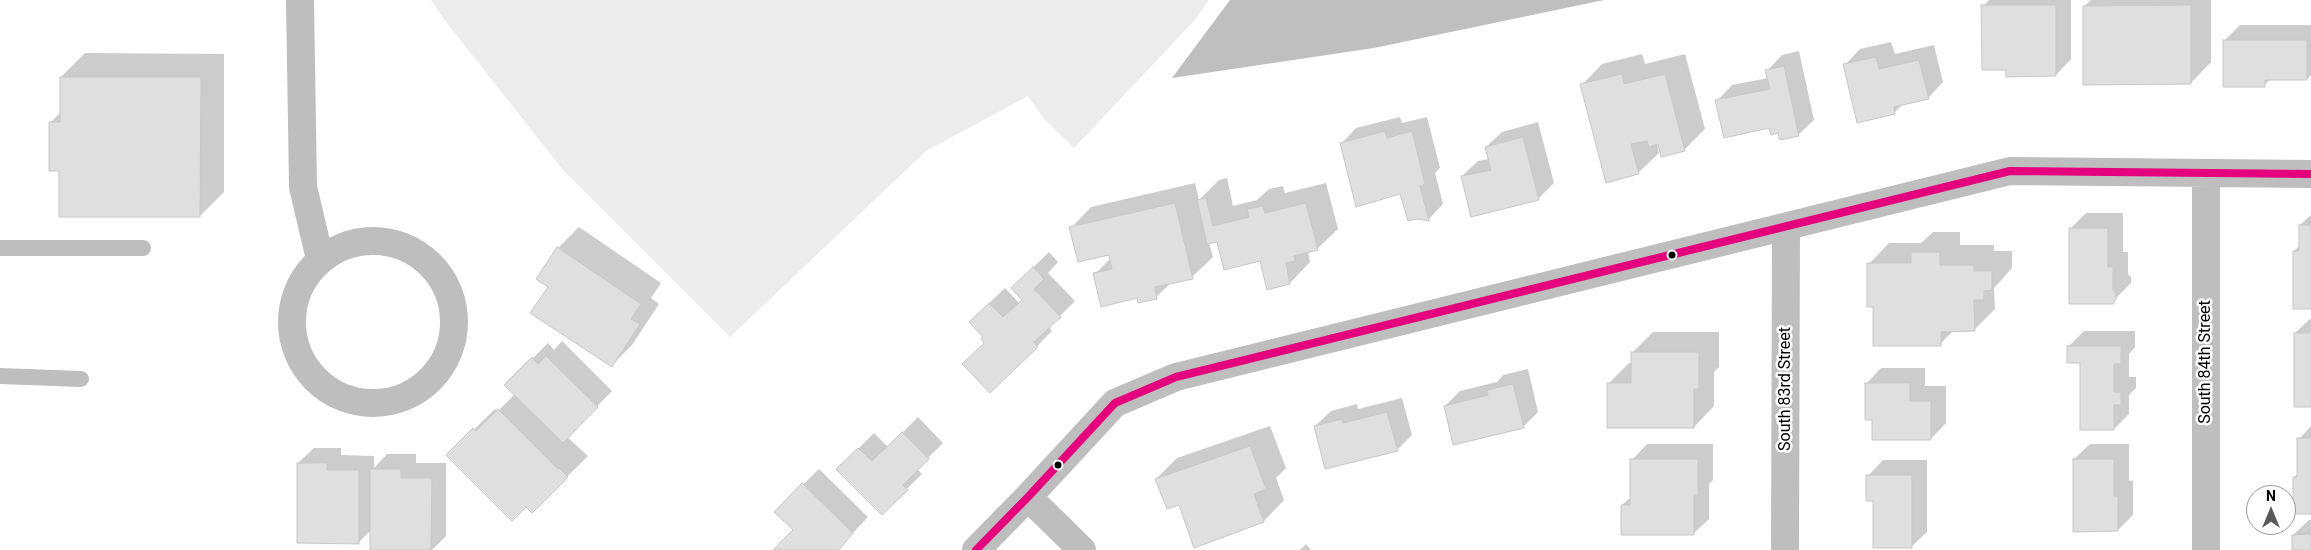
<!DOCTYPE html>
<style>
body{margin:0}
#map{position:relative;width:2311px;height:550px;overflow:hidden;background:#fff;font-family:Roboto,sans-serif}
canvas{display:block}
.north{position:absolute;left:2246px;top:485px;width:50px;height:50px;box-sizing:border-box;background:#fff;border:1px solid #999;border-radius:50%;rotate:0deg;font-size:14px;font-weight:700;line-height:20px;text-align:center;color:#000}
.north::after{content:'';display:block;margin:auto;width:18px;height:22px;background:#595959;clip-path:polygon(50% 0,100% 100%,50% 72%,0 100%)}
</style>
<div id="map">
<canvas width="2311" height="550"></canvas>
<div class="north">N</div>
</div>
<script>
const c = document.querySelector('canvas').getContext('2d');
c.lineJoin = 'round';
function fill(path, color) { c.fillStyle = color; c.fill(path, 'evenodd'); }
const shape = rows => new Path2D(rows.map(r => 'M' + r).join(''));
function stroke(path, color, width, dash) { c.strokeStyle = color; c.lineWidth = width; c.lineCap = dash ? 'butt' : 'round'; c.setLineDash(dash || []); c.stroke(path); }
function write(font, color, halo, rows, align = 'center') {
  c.font = font + ' Roboto,sans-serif'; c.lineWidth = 5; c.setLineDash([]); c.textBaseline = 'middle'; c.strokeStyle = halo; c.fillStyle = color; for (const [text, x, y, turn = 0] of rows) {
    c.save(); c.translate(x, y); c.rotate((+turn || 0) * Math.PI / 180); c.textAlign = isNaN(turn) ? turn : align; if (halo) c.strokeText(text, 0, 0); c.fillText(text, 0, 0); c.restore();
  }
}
const green = shape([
 [431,0,1209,0,1194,21,1074,148,1044,119,1028,96,926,151,730,337,563,170,443,18]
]);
const water = shape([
 [1230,0,1604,0,1374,48,1172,78]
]);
const shadow = shape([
 [1989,0,2071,0,2071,59,2056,75,2007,69,1983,6],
 [2091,0,2211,0,2211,62,2191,83,2084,6],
 [2240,25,2311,25,2311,75,2307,79,2271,79,2264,85,2224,41],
 [1891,42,1895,54,1934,45,1943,82,1928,98,1903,104,1894,113,1845,65,1860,49],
 [1799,51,1814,120,1798,135,1779,132,1717,101,1732,85,1768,78,1767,71,1782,55],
 [85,53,224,54,224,192,200,216,60,170,51,122,61,112,61,77],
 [1642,54,1645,64,1685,54,1705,129,1684,150,1657,143,1659,153,1638,173,1582,85,1602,64],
 [1400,117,1402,123,1427,117,1440,168,1435,173,1443,204,1428,220,1401,193,1341,144,1356,128],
 [1538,122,1554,183,1538,199,1462,176,1478,161,1489,159,1486,147,1502,132],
 [1227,178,1233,206,1257,200,1269,189,1283,186,1285,193,1326,183,1338,229,1317,249,1308,251,1310,262,1290,283,1268,288,1261,260,1218,241,1209,243,1213,257,1192,277,1172,282,1156,297,1138,296,1095,274,1111,258,1110,254,1071,228,1091,207,1195,183,1199,200,1219,180],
 [2086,213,2123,213,2123,252,2128,252,2128,274,2131,277,2131,283,2113,301,2071,228],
 [2311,215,2311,308,2294,251,2300,245,2300,225],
 [579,227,661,283,651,298,659,304,632,345,612,365,550,286,537,279,558,248],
 [1933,232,1960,232,1960,245,1994,245,1994,251,2012,251,2012,268,1994,288,1995,309,1974,330,1954,330,1940,344,1874,306,1869,264,1889,243,1921,243],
 [1049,252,1058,262,1048,273,1075,301,1049,327,1052,331,1037,346,986,342,986,306,1005,288,1019,303,1023,299,1012,288],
 [2311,318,2311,406,2295,333],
 [2084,331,2135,331,2135,347,2129,354,2129,377,2136,377,2136,388,2129,395,2129,414,2114,429,2082,362,2068,347],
 [1653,332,1719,332,1719,367,1714,372,1714,406,1694,427,1608,384,1629,363,1632,363,1632,353],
 [562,341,612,391,567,437,588,456,532,511,526,505,448,455,495,409,497,412,515,394,506,385,548,343,554,350],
 [1881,368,1925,368,1925,386,1946,386,1946,423,1931,439,1873,419,1866,384],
 [1528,369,1538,412,1523,427,1445,406,1460,391,1497,382,1503,375],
 [1402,398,1412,435,1397,450,1315,426,1331,411,1357,404,1358,409],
 [918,417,943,443,917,469,922,474,882,513,838,469,874,433,888,447],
 [1270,426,1286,468,1276,478,1284,500,1264,521,1195,546,1179,503,1156,479,1177,458],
 [2311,426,2311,513,2294,477,2299,473,2299,439],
 [1647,444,1713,444,1713,480,1709,484,1709,519,1693,534,1622,505,1632,496,1632,460],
 [2090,444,2129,444,2129,481,2133,481,2133,515,2118,530,2074,459],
 [314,448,341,448,341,455,374,456,374,468,387,454,416,454,416,463,446,463,446,536,432,550,371,550,371,530,358,543,298,463],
 [1883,460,1927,460,1927,532,1911,547,1874,500,1868,476],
 [819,469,868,517,837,550,774,550,794,530,775,512],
 [2309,520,2311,520,2311,550,2294,550,2293,535],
 [1306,544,1311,550,1300,550]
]);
const building = shape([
 [1981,5,2056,5,2056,76,2006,77,2006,70,1982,70,1981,5],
 [2191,5,2191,84,2083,85,2083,6,2191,5],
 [2223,40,2307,40,2307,80,2265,80,2265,87,2223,87,2223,40],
 [1876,57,1879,69,1919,60,1929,99,1894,107,1895,114,1857,123,1843,64,1876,57],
 [1784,66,1799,136,1780,140,1778,133,1771,135,1769,128,1724,138,1715,100,1770,89,1765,70,1784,66],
 [1622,74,1624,84,1665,74,1685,151,1661,157,1658,144,1649,147,1647,141,1631,144,1639,174,1606,183,1580,84,1622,74],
 [60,77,201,77,200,217,59,217,59,171,49,171,49,122,60,122,60,77],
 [1385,131,1387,138,1412,131,1425,184,1420,186,1429,221,1417,219,1408,221,1400,194,1356,207,1340,143,1385,131],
 [1523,137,1539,200,1471,217,1461,176,1491,170,1485,147,1523,137],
 [1206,198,1213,226,1249,217,1247,209,1263,206,1265,213,1306,203,1318,250,1294,256,1295,261,1286,263,1290,284,1267,290,1260,261,1224,270,1217,242,1207,244,1197,200,1206,198],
 [1175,203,1193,279,1155,287,1157,299,1138,303,1137,298,1101,307,1093,273,1112,269,1109,255,1078,262,1069,227,1175,203],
 [2299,225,2311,225,2311,309,2293,309,2293,251,2299,251,2299,225],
 [2069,228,2108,228,2108,267,2113,267,2113,290,2116,293,2116,299,2113,304,2069,304,2069,228],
 [557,247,641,304,631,319,640,324,612,367,530,313,548,287,536,279,557,247],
 [1911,252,1940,252,1940,265,1974,265,1974,271,1992,271,1992,290,1984,291,1984,300,1974,300,1975,331,1941,332,1941,346,1873,346,1873,307,1867,307,1867,263,1911,263,1911,252],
 [1033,267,1044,279,1034,289,1061,317,1034,342,1038,347,990,393,962,364,984,343,981,339,983,337,969,322,989,303,1003,317,1022,300,1011,288,1033,267],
 [2294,333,2311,333,2311,407,2294,407,2294,333],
 [2067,346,2121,346,2121,364,2114,364,2114,392,2121,392,2121,405,2114,405,2114,430,2080,430,2080,363,2067,363,2067,346],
 [1631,352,1699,352,1699,389,1694,389,1694,428,1607,428,1607,383,1631,383,1631,352],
 [546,356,598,407,563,443,504,385,532,357,538,364,546,356],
 [1865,383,1910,383,1910,401,1931,401,1931,440,1872,440,1872,420,1865,420,1865,383],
 [1513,384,1524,428,1453,445,1444,406,1488,395,1487,390,1513,384],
 [498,409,558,469,559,468,568,477,532,513,526,507,512,521,446,455,473,428,476,431,498,409],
 [1387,412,1398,451,1325,469,1314,426,1342,419,1343,423,1387,412],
 [902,432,929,459,903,485,908,490,882,515,836,469,858,448,872,461,902,432],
 [2297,438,2311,438,2311,514,2293,514,2293,477,2297,477,2297,438],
 [1250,446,1266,489,1254,494,1264,522,1194,548,1179,505,1167,509,1155,479,1250,446],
 [1630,459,1698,459,1698,496,1694,496,1694,535,1621,535,1621,505,1630,505,1630,459],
 [2073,459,2114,459,2114,496,2118,496,2118,531,2073,532,2073,459],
 [297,463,327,463,327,470,359,470,359,544,297,543,297,463],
 [370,469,401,469,401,478,432,478,431,550,370,550,370,469],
 [1866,475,1912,475,1912,548,1873,548,1873,501,1866,501,1866,475],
 [802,483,853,533,839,550,773,550,793,530,774,512,802,483],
 [2311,534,2311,550,2292,550,2292,535,2311,534]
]);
const lane = shape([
 [0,248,143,248],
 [0,376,81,379]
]);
const street = shape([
 [300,0,303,187,320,259],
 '292 322a81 81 0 1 1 162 0a81 81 0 1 1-162 0Z',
 [1028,497,1082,550],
 [976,550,1028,497,1115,403,1176,377,2010,171,2311,174],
 [1785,550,1786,227],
 [2206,550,2206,173]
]);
const bus1 = shape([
 [976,550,1028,497,1115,403,1176,377,2010,171,2311,174]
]);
const markers = [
 [1672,255,4.5,"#000"],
 [1058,465,4.5,"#000"]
];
const streetNames = [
 ["South 84th Street",2206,362,-90],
 ["South 83rd Street",1786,389,-90]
];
fill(green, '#ececec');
fill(water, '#bfbfbf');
fill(shadow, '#0003');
fill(building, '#dfdfdf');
stroke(building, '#c7c7c7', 1);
stroke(lane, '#bebebe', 16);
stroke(street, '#bebebe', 28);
stroke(bus1, '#e5007d', 8);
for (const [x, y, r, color] of markers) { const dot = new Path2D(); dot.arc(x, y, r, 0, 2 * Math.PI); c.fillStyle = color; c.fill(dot); stroke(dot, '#fff', 2); }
write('16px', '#000', '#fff', streetNames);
</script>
